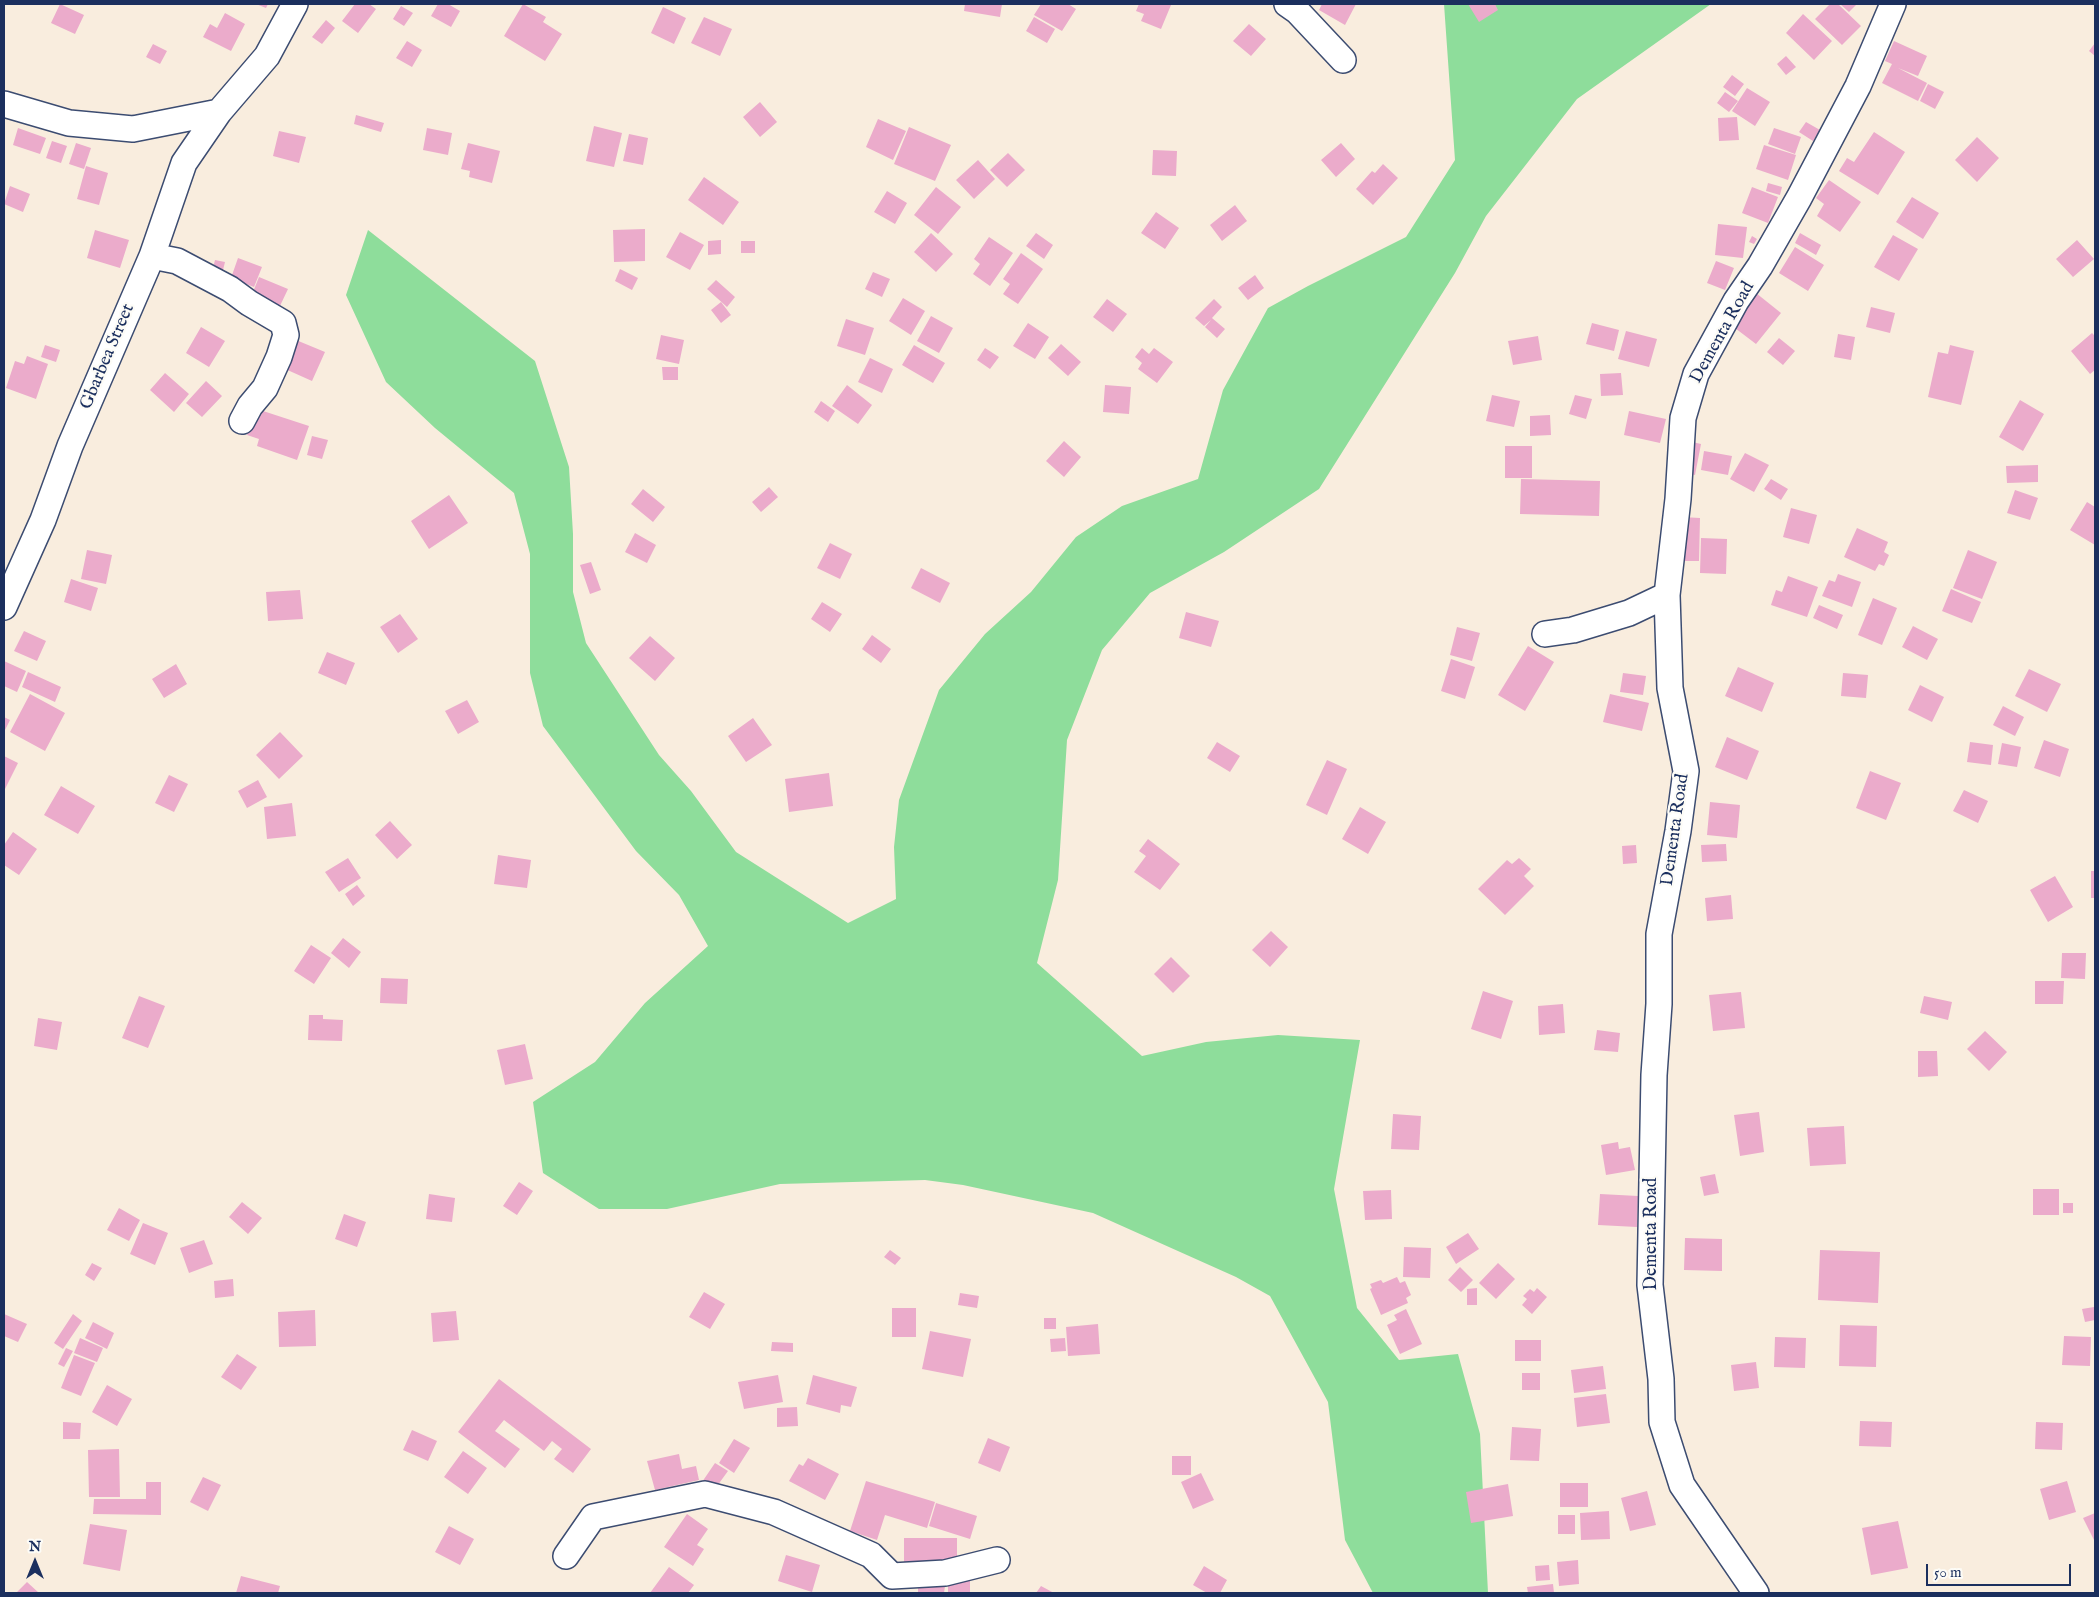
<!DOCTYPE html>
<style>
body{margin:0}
#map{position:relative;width:2099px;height:1597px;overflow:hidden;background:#f9edde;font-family:"IM FELL English",serif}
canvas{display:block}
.frame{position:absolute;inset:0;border:5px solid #1b2f5e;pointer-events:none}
.north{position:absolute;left:10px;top:1537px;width:50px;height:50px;-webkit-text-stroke:4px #fdfcf7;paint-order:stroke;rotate:0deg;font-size:14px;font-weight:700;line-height:20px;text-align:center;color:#1b2f5e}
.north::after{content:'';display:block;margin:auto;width:18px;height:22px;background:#1b2f5e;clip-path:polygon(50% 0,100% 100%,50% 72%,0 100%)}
.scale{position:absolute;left:1926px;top:1564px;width:145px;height:22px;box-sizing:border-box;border:2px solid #1b2f5e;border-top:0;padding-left:6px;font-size:15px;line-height:18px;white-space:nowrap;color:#1b2f5e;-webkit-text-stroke:4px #fdfcf7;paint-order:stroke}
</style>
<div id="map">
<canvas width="2099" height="1597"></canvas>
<div class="frame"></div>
<div class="north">N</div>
<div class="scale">50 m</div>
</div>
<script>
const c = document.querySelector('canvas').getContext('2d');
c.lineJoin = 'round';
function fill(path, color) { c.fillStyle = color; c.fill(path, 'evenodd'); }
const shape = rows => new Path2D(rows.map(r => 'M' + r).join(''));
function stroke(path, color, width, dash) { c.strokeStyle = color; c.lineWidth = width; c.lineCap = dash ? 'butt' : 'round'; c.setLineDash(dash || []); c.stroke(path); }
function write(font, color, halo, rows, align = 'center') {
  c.font = font + ' "IM FELL English",serif'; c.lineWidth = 4.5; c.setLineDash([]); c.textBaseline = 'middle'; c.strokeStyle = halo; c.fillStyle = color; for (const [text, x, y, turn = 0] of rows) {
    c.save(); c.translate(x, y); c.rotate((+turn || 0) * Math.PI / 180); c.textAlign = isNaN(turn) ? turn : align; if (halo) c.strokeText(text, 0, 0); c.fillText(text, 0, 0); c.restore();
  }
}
const green = shape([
 [1444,4,1711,4,1577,99,1486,216,1455,273,1319,489,1224,552,1150,593,1102,650,1067,740,1058,880,1037,963,1142,1056,1206,1042,1278,1035,1360,1040,1334,1189,1357,1308,1399,1360,1458,1354,1480,1434,1488,1593,1373,1593,1345,1540,1328,1402,1270,1296,1236,1277,1093,1213,963,1185,925,1180,780,1184,667,1209,599,1209,543,1173,533,1102,595,1062,645,1003,708,946,679,895,636,851,543,726,530,673,530,554,514,493,435,428,386,382,346,295,368,230,535,361,569,467,573,534,573,592,586,643,659,755,691,791,736,852,848,923,896,899,894,847,899,800,939,690,985,634,1031,592,1076,537,1122,506,1198,479,1223,390,1268,308,1308,286,1406,237,1455,160]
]);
const building = shape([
 [60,4,84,15,75,34,51,23],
 [256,4,268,4,266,8],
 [355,4,369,4,376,9,358,33,342,21],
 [438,4,448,4,460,11,451,27,431,16],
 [523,4,546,17,543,22,562,34,545,61,504,36],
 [965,4,1002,4,1000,17,964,11],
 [1041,4,1068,4,1076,9,1062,31,1034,15],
 [1139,4,1171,5,1161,29,1141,21,1144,14,1136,11],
 [1322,4,1356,4,1345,25,1319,10],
 [1468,4,1495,4,1498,10,1479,22],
 [1830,4,1838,4,1861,26,1842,45,1815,19],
 [1840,4,1857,4,1849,12],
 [401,6,413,13,404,26,393,19],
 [663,7,686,18,674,44,651,33],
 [225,13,245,24,231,51,203,37,210,24,217,28],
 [1803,14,1832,41,1814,60,1786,33],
 [704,17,732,29,720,56,691,43],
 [1034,17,1055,29,1047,43,1026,31],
 [326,20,335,28,322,44,312,37],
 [1249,24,1266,39,1251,56,1233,41],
 [407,41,422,50,412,67,396,58],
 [1894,41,1927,56,1918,76,1898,68,1927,83,1918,101,1882,83,1892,64,1885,61],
 [2095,43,2095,56,2089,51],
 [153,44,167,51,160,64,146,57],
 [1786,56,1796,67,1786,75,1777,64],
 [1732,75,1744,84,1735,96,1723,87],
 [1928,84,1944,92,1935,109,1920,101],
 [1747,88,1770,102,1755,126,1732,111],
 [1725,92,1738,101,1729,112,1717,103],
 [760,102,777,122,760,137,743,117],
 [356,115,384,123,381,132,354,124],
 [1737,117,1739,140,1719,141,1718,118],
 [878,119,906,131,893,160,866,147],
 [1806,122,1820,130,1813,141,1799,132],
 [594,126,622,133,614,167,586,161],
 [909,127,951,145,935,181,894,164],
 [18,128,46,138,40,154,13,145],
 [427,128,452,133,448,155,423,150],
 [1774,128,1801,137,1795,154,1768,144],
 [279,131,306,137,299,163,273,156],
 [1874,132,1905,152,1878,195,1839,171,1847,158,1854,162],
 [629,134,648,138,643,165,623,161],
 [1977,137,1999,158,1977,182,1955,160],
 [52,141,67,146,61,163,46,158],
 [76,143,91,148,84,169,69,164],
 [468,143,500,151,492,183,469,177,470,171,461,169],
 [1341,143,1355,159,1336,177,1321,160],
 [1764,145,1796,155,1788,180,1756,169],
 [1153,150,1177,151,1176,176,1152,175],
 [1008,153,1025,170,1007,187,990,170],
 [978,160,995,179,974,199,956,180],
 [1383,164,1398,178,1373,205,1356,189,1372,171,1375,173],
 [86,166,108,173,99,205,77,199],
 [704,177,739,202,723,225,688,200],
 [1829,180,1861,202,1840,232,1817,216,1824,204,1816,198],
 [1768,183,1782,187,1780,195,1766,191],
 [10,186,30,194,23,212,4,204],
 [936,187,961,207,938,234,914,215],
 [1752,187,1778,197,1768,223,1742,213],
 [887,191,907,203,895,224,874,212],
 [1912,197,1939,213,1923,239,1896,222],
 [1235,205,1247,221,1222,241,1210,225],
 [1156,212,1179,228,1165,249,1141,233],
 [1718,224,1747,227,1743,258,1715,255],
 [645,229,645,261,614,262,613,230],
 [95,230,129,240,120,268,87,258],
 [680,232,704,245,690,270,666,257],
 [931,233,953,254,936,272,914,252],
 [1036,233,1053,245,1044,259,1026,246],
 [1800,233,1821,245,1816,255,1795,243],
 [1893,235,1918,249,1899,281,1874,267],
 [1752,236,1757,239,1754,244,1749,242],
 [989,237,1013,253,990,286,973,274,980,264,974,259],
 [721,240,721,254,708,255,708,241],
 [2077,240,2094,259,2073,277,2056,259],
 [741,241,755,241,755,253,741,253],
 [1795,247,1824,265,1808,291,1779,273],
 [1021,253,1043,269,1018,304,1003,294,1010,284,1003,279],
 [238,258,262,267,254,287,231,278],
 [215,260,225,262,223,270,213,268],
 [1716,261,1734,268,1725,290,1707,283],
 [620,269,638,278,632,290,615,281],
 [873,272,890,279,882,297,865,289],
 [1255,275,1264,288,1248,300,1238,288],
 [259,277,288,289,279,308,251,297],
 [716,280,735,297,727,307,707,289],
 [1756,293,1781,313,1756,344,1731,325],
 [903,298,925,311,911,335,889,321],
 [1107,299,1127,314,1113,332,1093,317],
 [1214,299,1222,307,1212,318,1225,329,1217,338,1205,327,1211,320,1204,326,1195,318],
 [721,302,731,315,721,323,711,310],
 [1871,307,1895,313,1890,333,1866,327],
 [931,316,953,328,939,353,917,341],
 [846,319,874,328,865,355,837,346],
 [1028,323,1049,337,1035,359,1013,346],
 [1592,323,1619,330,1614,351,1586,344],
 [201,327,225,341,209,367,186,353],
 [1626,331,1657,339,1649,367,1618,359],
 [2092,333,2095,336,2095,370,2090,374,2071,351],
 [1838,334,1855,337,1851,360,1834,357],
 [661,335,684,340,679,364,656,359],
 [1538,336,1542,360,1513,365,1508,341],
 [1779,338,1795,351,1783,365,1767,352],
 [296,340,325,352,312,381,283,368],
 [1061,344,1081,362,1068,376,1048,358],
 [45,345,60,350,56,362,41,357],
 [914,345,945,363,933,383,902,365],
 [1950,345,1974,351,1961,405,1928,397,1938,352,1948,354],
 [985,348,999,357,990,369,977,360],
 [1142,348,1149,354,1154,348,1173,362,1157,383,1138,369,1142,363,1135,357],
 [27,356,48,364,36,399,6,388,15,361,24,364],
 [870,358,893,369,882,393,858,382],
 [662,367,678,367,678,380,663,380],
 [165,373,189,394,174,412,150,390],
 [1621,373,1623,395,1601,396,1600,374],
 [206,381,222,396,202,417,186,403],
 [847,385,872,405,858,424,832,406],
 [1105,385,1131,387,1129,414,1103,412],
 [1492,395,1520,401,1514,427,1486,421],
 [1575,395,1592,399,1586,419,1569,414],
 [2020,400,2044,414,2023,451,1999,437],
 [821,401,835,411,828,422,814,412],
 [260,410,309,426,297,460,257,446,259,439,247,435,251,423,255,424],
 [1629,411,1666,419,1660,443,1624,435],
 [1550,415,1551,435,1530,436,1530,416],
 [312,436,328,440,322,459,307,455],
 [1064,441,1081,457,1064,477,1046,461],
 [1688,441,1701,444,1695,475,1682,472],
 [1505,446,1532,446,1532,478,1505,478],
 [1704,451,1732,456,1728,475,1701,470],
 [1745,453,1769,465,1754,492,1730,479],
 [2038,465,2038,482,2007,483,2006,466],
 [1521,479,1600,481,1599,516,1520,514],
 [1771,479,1788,489,1781,500,1764,489],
 [769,487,778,497,761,512,752,502],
 [643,489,665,507,653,522,631,504],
 [2015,490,2038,498,2030,520,2007,513],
 [449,495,468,523,429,549,411,521],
 [2087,502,2095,507,2095,545,2070,530],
 [1791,508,1817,515,1809,544,1783,537],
 [1682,517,1700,518,1699,561,1682,561],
 [1857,528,1888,542,1884,552,1889,555,1884,566,1879,564,1875,571,1844,557],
 [635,533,656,545,647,563,625,552],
 [1701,538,1727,539,1726,574,1700,573],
 [830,543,852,554,840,579,817,568],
 [87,550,112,555,106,584,81,579],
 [1968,550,1997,562,1982,599,1953,588],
 [591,562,601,590,590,594,580,565],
 [921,568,950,583,940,603,911,588],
 [1838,574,1861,582,1852,607,1822,596,1829,580,1835,582],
 [1788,576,1818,587,1807,617,1771,605,1776,590,1782,592],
 [71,579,98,588,91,611,64,602],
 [1951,589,1981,602,1972,623,1942,611],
 [300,590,303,619,268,621,266,592],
 [1873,598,1897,608,1882,645,1858,635],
 [822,602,842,614,830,632,811,619],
 [1819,605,1843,615,1837,629,1813,618],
 [1186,612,1219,621,1211,647,1179,638],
 [400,614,418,639,398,653,380,627],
 [1913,626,1938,639,1927,660,1902,647],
 [1457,627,1480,633,1472,661,1450,655],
 [24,631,46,641,37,661,14,651],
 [872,635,891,649,881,663,862,649],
 [650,636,675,658,655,681,629,658],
 [1528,646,1554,662,1525,711,1498,695],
 [327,652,355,663,346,685,318,673],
 [1451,659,1475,667,1465,699,1441,691],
 [4,661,26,671,17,692,4,686],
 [176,664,187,684,164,698,152,679],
 [1738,667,1774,683,1762,712,1725,696],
 [2029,669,2061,684,2047,712,2015,696],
 [28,672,61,687,55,702,22,687],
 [1623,673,1646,676,1643,695,1620,692],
 [1843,673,1868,675,1866,698,1841,696],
 [1920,685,1944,697,1932,722,1908,710],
 [30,694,65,713,45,751,10,732],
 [1610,694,1649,703,1642,731,1603,722],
 [467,700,479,722,458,734,445,711],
 [2003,706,2024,717,2015,736,1993,725],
 [4,717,10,720,4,732],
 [753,718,772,745,746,762,728,736],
 [280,732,303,756,279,779,256,755],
 [1727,737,1759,751,1747,780,1715,767],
 [2044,740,2069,749,2060,777,2034,768],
 [1217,742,1240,756,1230,772,1207,758],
 [1970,742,1993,745,1991,765,1967,762],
 [2002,743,2021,747,2017,767,1998,764],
 [4,756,18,763,4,791],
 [1327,760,1347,769,1327,815,1306,805],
 [1870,771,1901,783,1886,820,1856,808],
 [829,773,833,806,789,812,785,779],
 [169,775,188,784,174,812,155,803],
 [258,780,267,797,247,808,238,791],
 [61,786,95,806,78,834,44,815],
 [1964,790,1988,801,1978,823,1953,811],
 [1710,802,1740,805,1737,838,1707,835],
 [292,803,296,836,267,839,264,807],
 [1360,807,1386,822,1368,854,1342,839],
 [390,821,412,845,397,859,375,835],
 [13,832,37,849,19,875,4,865,4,845],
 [1148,839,1180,864,1160,890,1134,872,1146,856,1139,851],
 [1726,844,1727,861,1702,862,1701,845],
 [1636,845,1637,863,1623,864,1622,846],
 [498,855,531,860,527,888,494,884],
 [348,858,361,878,339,892,325,872],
 [1519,858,1531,869,1524,876,1534,886,1505,915,1478,889,1507,860,1512,864],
 [2091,871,2095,871,2095,898,2091,898],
 [2055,876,2073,907,2048,922,2030,890],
 [357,885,365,896,353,906,345,894],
 [1731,895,1733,919,1707,921,1705,898],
 [1271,931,1288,947,1270,967,1252,950],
 [343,938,361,952,349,968,331,953],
 [311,945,331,958,314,984,294,971],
 [2062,953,2086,953,2085,979,2061,978],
 [1171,957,1190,976,1173,993,1154,974],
 [381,978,408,979,407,1004,380,1003],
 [2035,981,2064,981,2063,1004,2035,1004],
 [1483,991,1513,1001,1501,1039,1471,1029],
 [1741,992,1745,1028,1713,1031,1709,995],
 [139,996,165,1006,148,1048,122,1038],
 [1924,996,1952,1002,1948,1020,1920,1013],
 [1563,1004,1565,1033,1539,1035,1538,1006],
 [309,1015,323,1015,323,1019,343,1020,342,1041,308,1040],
 [38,1018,62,1022,57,1050,34,1046],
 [1597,1030,1620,1033,1618,1052,1594,1050],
 [1985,1031,2007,1052,1989,1071,1967,1049],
 [525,1044,533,1079,505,1085,497,1050],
 [1918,1051,1937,1051,1938,1076,1918,1077],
 [1759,1112,1764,1152,1740,1156,1734,1115],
 [1393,1114,1421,1116,1419,1150,1391,1149],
 [1844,1126,1846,1164,1810,1166,1807,1128],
 [1618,1142,1619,1149,1630,1147,1635,1170,1606,1175,1601,1145],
 [1715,1174,1719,1193,1704,1196,1700,1177],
 [519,1182,533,1191,517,1215,503,1206],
 [2033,1189,2059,1189,2059,1215,2033,1215],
 [1391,1190,1392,1219,1365,1220,1363,1191],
 [429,1194,455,1198,452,1222,426,1219],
 [1600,1194,1638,1196,1637,1227,1598,1225],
 [242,1202,262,1218,248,1234,229,1217],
 [2063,1203,2073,1203,2073,1213,2063,1213],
 [119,1208,140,1220,129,1241,107,1230],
 [344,1214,366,1222,357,1247,335,1239],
 [143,1223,168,1233,155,1265,130,1254],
 [1468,1233,1479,1249,1456,1264,1446,1247],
 [1685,1238,1722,1239,1722,1271,1684,1270],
 [204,1240,213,1264,189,1273,180,1248],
 [1404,1247,1431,1248,1430,1278,1403,1277],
 [890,1250,901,1258,895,1265,884,1257],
 [1820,1250,1880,1252,1878,1303,1818,1300],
 [92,1263,102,1268,94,1281,85,1275],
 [1498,1263,1515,1279,1496,1299,1479,1283],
 [1460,1267,1473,1280,1461,1292,1448,1280],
 [1397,1277,1400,1283,1405,1281,1411,1295,1406,1298,1408,1303,1381,1315,1370,1289,1372,1288,1370,1284,1381,1280,1383,1283],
 [233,1279,234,1296,215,1298,214,1281],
 [1477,1288,1477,1305,1467,1305,1467,1289],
 [1537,1288,1547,1297,1532,1314,1522,1305,1527,1299,1523,1296,1530,1289,1534,1292],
 [704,1292,725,1304,710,1329,689,1317],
 [960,1293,979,1296,977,1308,958,1305],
 [2094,1307,2095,1320,2085,1322,2082,1309],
 [892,1308,916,1308,916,1337,892,1337],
 [1406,1309,1422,1344,1400,1354,1387,1325,1397,1320,1394,1315],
 [315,1310,316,1346,279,1347,278,1312],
 [456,1311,459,1340,433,1342,431,1313],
 [4,1314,27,1324,18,1342,4,1336],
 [73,1314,82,1321,63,1349,54,1343],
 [1044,1318,1056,1318,1056,1329,1044,1329],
 [93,1322,114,1333,107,1349,85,1338],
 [1098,1324,1100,1354,1068,1356,1066,1327],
 [1840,1325,1877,1326,1876,1367,1839,1366],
 [930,1331,971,1339,963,1377,922,1369],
 [2064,1336,2091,1337,2090,1366,2062,1365],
 [1775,1337,1806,1338,1805,1368,1774,1367],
 [80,1338,103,1348,97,1362,74,1353],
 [1065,1338,1066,1351,1051,1352,1050,1339],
 [1515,1340,1541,1340,1541,1361,1515,1361],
 [772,1342,793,1343,793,1352,771,1351],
 [66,1348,73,1351,64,1367,58,1364],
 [237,1354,257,1367,241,1390,221,1377],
 [74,1355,95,1363,81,1396,61,1388],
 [1756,1362,1759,1388,1734,1391,1731,1365],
 [1603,1366,1606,1389,1574,1393,1571,1370],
 [1522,1373,1540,1373,1540,1390,1522,1390],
 [778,1375,783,1402,744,1409,738,1382],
 [813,1375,857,1387,851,1407,841,1405,840,1413,806,1404],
 [499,1379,591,1449,573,1473,554,1459,562,1449,552,1441,544,1451,504,1420,495,1431,520,1449,505,1468,458,1432],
 [107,1385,132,1399,117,1426,92,1412],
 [1606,1394,1610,1423,1577,1427,1574,1398],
 [797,1407,798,1426,777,1427,777,1408],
 [1860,1421,1892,1422,1891,1447,1859,1446],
 [63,1422,81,1423,80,1439,63,1439],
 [2036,1422,2063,1423,2062,1450,2035,1449],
 [1512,1427,1541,1429,1539,1461,1510,1460],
 [412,1430,437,1441,428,1461,403,1450],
 [988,1438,1010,1447,1000,1472,978,1463],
 [734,1439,750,1448,734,1473,719,1463],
 [119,1449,120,1497,89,1497,88,1450],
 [463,1451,487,1468,468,1494,444,1477],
 [679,1454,682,1469,696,1466,699,1480,655,1490,647,1461],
 [1172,1456,1191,1456,1191,1475,1172,1475],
 [808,1458,839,1474,825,1500,789,1481,799,1464,803,1466],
 [715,1463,728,1471,712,1493,700,1485],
 [1201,1473,1214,1500,1193,1509,1181,1482],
 [203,1477,221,1485,208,1511,190,1502],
 [866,1481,935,1502,927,1528,885,1515,877,1540,850,1531],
 [2067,1481,2076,1512,2049,1520,2040,1489],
 [146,1482,161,1482,161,1515,93,1514,94,1499,146,1499],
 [1560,1483,1588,1483,1588,1507,1560,1507],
 [1508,1484,1513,1516,1471,1523,1466,1492],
 [1647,1491,1656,1525,1630,1531,1621,1498],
 [936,1503,977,1516,970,1539,929,1526],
 [1609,1511,1610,1539,1581,1540,1580,1513],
 [2095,1513,2095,1542,2083,1518],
 [687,1514,708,1529,697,1545,704,1549,693,1566,664,1547],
 [1558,1515,1575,1515,1575,1534,1558,1534],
 [1898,1521,1908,1568,1871,1575,1862,1528],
 [90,1524,127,1530,120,1571,83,1564],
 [449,1526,474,1539,460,1565,435,1552],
 [904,1538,957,1538,957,1568,904,1568],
 [786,1555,820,1565,812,1592,778,1581],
 [1578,1560,1579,1584,1559,1586,1557,1562],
 [1549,1565,1550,1580,1536,1581,1535,1566],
 [1204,1566,1227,1580,1220,1593,1207,1593,1193,1585],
 [669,1567,694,1585,688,1593,650,1593],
 [241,1576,280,1586,278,1593,236,1593],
 [948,1580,970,1580,970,1593,948,1593],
 [27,1582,39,1593,16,1593],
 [918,1584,945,1586,944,1593,918,1593],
 [1553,1584,1554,1593,1528,1593,1527,1587],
 [1041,1586,1054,1593,1036,1593]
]);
const minor = shape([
 [1287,4,1297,11,1343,60],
 [4,104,69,123,133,129,219,112,184,163,152,256,70,446,43,520,4,607],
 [219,112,267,56,295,4],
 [152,256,177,261,230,289,249,303,283,323,286,335,279,357,265,388,250,406,242,421],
 [1545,634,1573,630,1629,613,1667,595],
 [566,1556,593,1517,705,1494,774,1512,871,1555,892,1576,945,1573,997,1560],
 [1756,1593,1682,1485,1662,1422,1661,1379,1650,1285,1654,1075,1659,1004,1659,934,1678,831,1686,771,1670,688,1667,595,1678,499,1683,418,1696,374,1736,301,1760,266,1799,198,1858,86,1893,4]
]);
const streetNames = [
 ["Dementa Road",1723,333,-61],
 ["Gbarbea Street",108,357,-67],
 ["Dementa Road",1676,830,-82],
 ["Dementa Road",1652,1234,-90]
];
fill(green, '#8edd9b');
fill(building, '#ebabcb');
stroke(minor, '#3c4c71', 28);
stroke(minor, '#fff', 25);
write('18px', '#1b2f5e', '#fdfcf7', streetNames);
</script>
